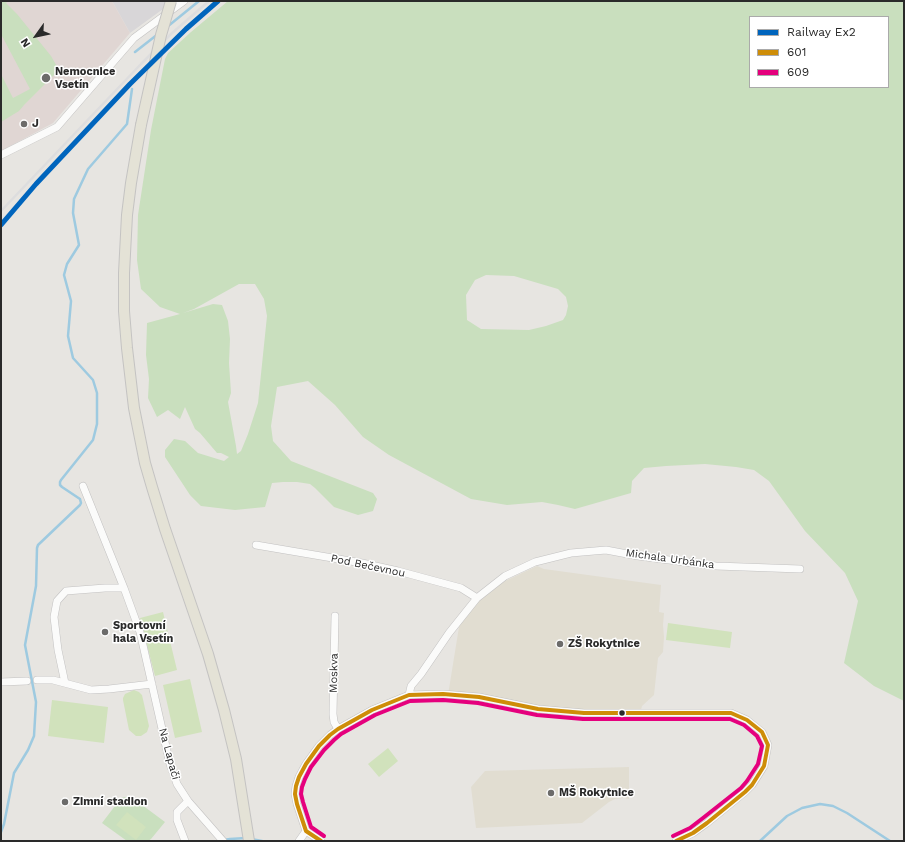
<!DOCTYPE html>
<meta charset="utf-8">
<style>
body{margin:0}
#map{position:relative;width:905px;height:842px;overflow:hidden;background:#e7e5e1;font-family:"Work Sans",sans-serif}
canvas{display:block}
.frame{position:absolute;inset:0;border:2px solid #2a2a2a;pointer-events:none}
.legend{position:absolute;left:749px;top:16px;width:140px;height:72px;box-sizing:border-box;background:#fff;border:1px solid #aaa;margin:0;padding:5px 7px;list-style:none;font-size:12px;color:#2a2a2a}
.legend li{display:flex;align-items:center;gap:8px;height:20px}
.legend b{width:20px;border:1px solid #aaa}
.north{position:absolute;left:16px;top:16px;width:40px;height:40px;-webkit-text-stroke:3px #fff;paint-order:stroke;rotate:237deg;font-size:11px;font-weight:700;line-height:16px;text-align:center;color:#2a2a2a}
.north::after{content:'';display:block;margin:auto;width:14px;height:18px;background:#2a2a2a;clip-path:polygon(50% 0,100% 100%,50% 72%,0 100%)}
</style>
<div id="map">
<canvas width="905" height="842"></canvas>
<div class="frame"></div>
<ul class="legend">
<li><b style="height:5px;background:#0065bd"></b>Railway Ex2</li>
<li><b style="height:5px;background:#ce8d08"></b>601</li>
<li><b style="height:5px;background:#e5007d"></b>609</li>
</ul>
<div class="north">N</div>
</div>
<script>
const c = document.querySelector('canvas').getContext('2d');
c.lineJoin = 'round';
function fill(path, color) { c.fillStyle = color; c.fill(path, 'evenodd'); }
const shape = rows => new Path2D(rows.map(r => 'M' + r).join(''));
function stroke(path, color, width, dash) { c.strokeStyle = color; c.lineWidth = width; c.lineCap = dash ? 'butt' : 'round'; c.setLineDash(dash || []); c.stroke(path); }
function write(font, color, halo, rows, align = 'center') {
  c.font = font + ' "Work Sans",sans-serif'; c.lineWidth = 3; c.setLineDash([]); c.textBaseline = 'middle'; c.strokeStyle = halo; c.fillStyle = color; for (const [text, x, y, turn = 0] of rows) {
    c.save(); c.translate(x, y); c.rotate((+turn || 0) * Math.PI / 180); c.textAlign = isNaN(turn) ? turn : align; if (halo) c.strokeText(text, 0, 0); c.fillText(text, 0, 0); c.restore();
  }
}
const industrial = shape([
 [112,1,174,1,130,33]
]);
const education = shape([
 [537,566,544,569,661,585,659,612,664,613,663,625,664,637,663,652,658,658,654,695,642,706,640,714,584,713,448,695,459,627,477,598,503,582],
 [629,767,629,799,623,798,615,799,609,802,582,823,476,828,471,787,485,771]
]);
const medical = shape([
 [1,1,112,1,130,33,53,123,1,151]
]);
const green = shape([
 [1,1,8,1,6,3,17,14,51,56,59,70,24,105,19,111,1,122,1,74,13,98,30,89,1,34],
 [228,1,904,1,904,701,874,686,844,663,858,601,845,573,805,531,769,481,754,470,736,467,705,464,666,466,644,468,632,481,631,493,575,509,558,505,542,502,507,505,471,499,389,455,363,437,335,405,308,381,277,387,271,426,273,441,291,461,373,493,377,499,373,511,358,515,334,507,315,488,310,484,297,482,283,482,272,483,265,507,235,510,201,506,190,495,165,457,165,450,174,439,185,441,198,453,224,461,229,457,221,453,217,453,200,433,195,429,185,407,180,419,168,410,157,417,148,398,149,379,146,355,147,323,180,314,160,307,141,289,137,260,138,215,151,130,165,59,168,53,191,32],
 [750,17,888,17,888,87,750,87],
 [486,275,514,276,558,289,566,297,568,306,566,315,563,320,546,326,529,330,481,329,467,320,466,295,475,280],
 [239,284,255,284,264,299,267,316,258,403,248,434,241,451,237,454,236,446,228,402,231,393,229,363,230,339,228,321,222,305,213,304,183,313,194,309],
 [130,796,165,822,151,839,148,841,127,841,102,823,121,798]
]);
const pitch = shape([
 [163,612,177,670,155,676,140,618],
 [668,623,732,632,730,648,666,640],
 [190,679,202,732,175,738,163,685],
 [134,690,139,692,142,695,149,726,147,732,141,736,136,736,129,730,123,700,123,698,125,694],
 [52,700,108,707,104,743,48,736],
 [388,748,398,761,379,777,368,764],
 [127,812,146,827,136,840,116,825]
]);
const stream = shape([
 [167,27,199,1],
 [135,52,158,34],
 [1,832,4,824,14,773,28,750,34,736,36,702,25,645,36,586,37,548,38,545,80,505,81,503,80,499,62,487,60,485,60,482,61,480,93,440,97,424,97,393,93,380,73,358,68,336,71,301,64,275,67,264,79,245,73,213,74,199,88,169,127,124,132,89],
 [251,839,262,841],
 [223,840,230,839,246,838],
 [760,841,787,816,802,808,820,804,833,806,847,813,890,841]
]);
const street = shape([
 [1,155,57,127,134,38,184,1],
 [83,486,124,588,140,632,170,764,177,784,188,801,177,812,177,820,185,841],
 [256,545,362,563,398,571,461,588,477,598],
 [335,616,333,714,334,722,338,729],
 [37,680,53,680,91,690,109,689,152,684],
 [1,682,27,681],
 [65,683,58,650,54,617,57,601,66,591,105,588,124,588],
 [409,695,411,686,421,674,449,633,477,598,505,576,535,562,571,553,606,550,638,556,716,566,800,569],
 [188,801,223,841],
 [299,841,306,831],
 [321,841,306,831,297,804,295,794,296,786,299,777,306,764,319,746,330,735,338,729,372,710,409,695,443,694,479,697,538,709,584,713,731,713,747,720,762,732,768,745,764,766,752,785,745,792,707,823,693,833,676,841]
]);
const primary = shape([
 [141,125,131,183,127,215,124,273,124,311,127,348,134,408,145,463,152,487,165,529,208,654,224,710,236,759,249,841]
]);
const rail = shape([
 [1,211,141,64,171,34,209,1]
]);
const primaryBridge = shape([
 [141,125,161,35,171,1]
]);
const bus1 = shape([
 [321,841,306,831,297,804,295,794,296,786,299,777,306,764,319,746,330,735,338,729,372,710,409,695,443,694,479,697,538,709,584,713,731,713,747,720,762,732,768,745,764,766,752,785,745,792,707,823,693,833,676,841]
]);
const bus2 = shape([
 [324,836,311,827,303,802,301,794,302,787,305,779,311,767,324,750,334,740,341,734,375,715,410,701,443,700,478,703,537,715,583,719,730,719,744,725,757,736,762,746,758,764,747,781,741,788,703,818,690,828,673,836]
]);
const rail1 = shape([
 [1,225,36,184,130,84,186,29,218,1]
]);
const markers = [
 [46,78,5,"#6c6b6a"],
 [24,124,4,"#6c6b6a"],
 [105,632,4,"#6c6b6a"],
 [560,644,4,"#6c6b6a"],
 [622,713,3.5,"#2a2a2a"],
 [551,793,4,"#6c6b6a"],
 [65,802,4,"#6c6b6a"]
];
const poiNames = [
 ["Nemocnice",55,72],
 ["Vsetín",55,85],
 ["J",32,124],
 ["Sportovní",113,626],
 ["hala Vsetín",113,639],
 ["ZŠ Rokytnice",568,644],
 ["MŠ Rokytnice",559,793],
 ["Zimní stadion",73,802]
];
const streetNames = [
 ["Michala Urbánka",670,559,8],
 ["Pod Bečevnou",368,566,12],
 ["Moskva",334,673,-89],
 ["Na Lapači",169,754,75]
];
fill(industrial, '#d8d6d8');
fill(education, '#e1ddd1');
fill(medical, '#e0d6d3');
fill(green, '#c9dfbe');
fill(pitch, '#d1e2bc');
stroke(stream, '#9ecae0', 2.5);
stroke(street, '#c2c1c1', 8);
stroke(primary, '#c4c3c2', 12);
stroke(street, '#fbfbfa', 7);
stroke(primary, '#e4e2d6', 10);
stroke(rail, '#ddddde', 2.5);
stroke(primaryBridge, '#c4c3c2', 12, []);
stroke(primaryBridge, '#e4e2d6', 10);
stroke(bus1, '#ce8d08', 4);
stroke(bus2, '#e5007d', 4);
stroke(rail1, '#0065bd', 5);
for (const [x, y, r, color] of markers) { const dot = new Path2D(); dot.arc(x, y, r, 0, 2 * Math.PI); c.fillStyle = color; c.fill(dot); stroke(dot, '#fff', 1.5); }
write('bold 11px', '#2a2a2a', '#fff', poiNames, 'left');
write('11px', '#2a2a2a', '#fff', streetNames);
</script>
